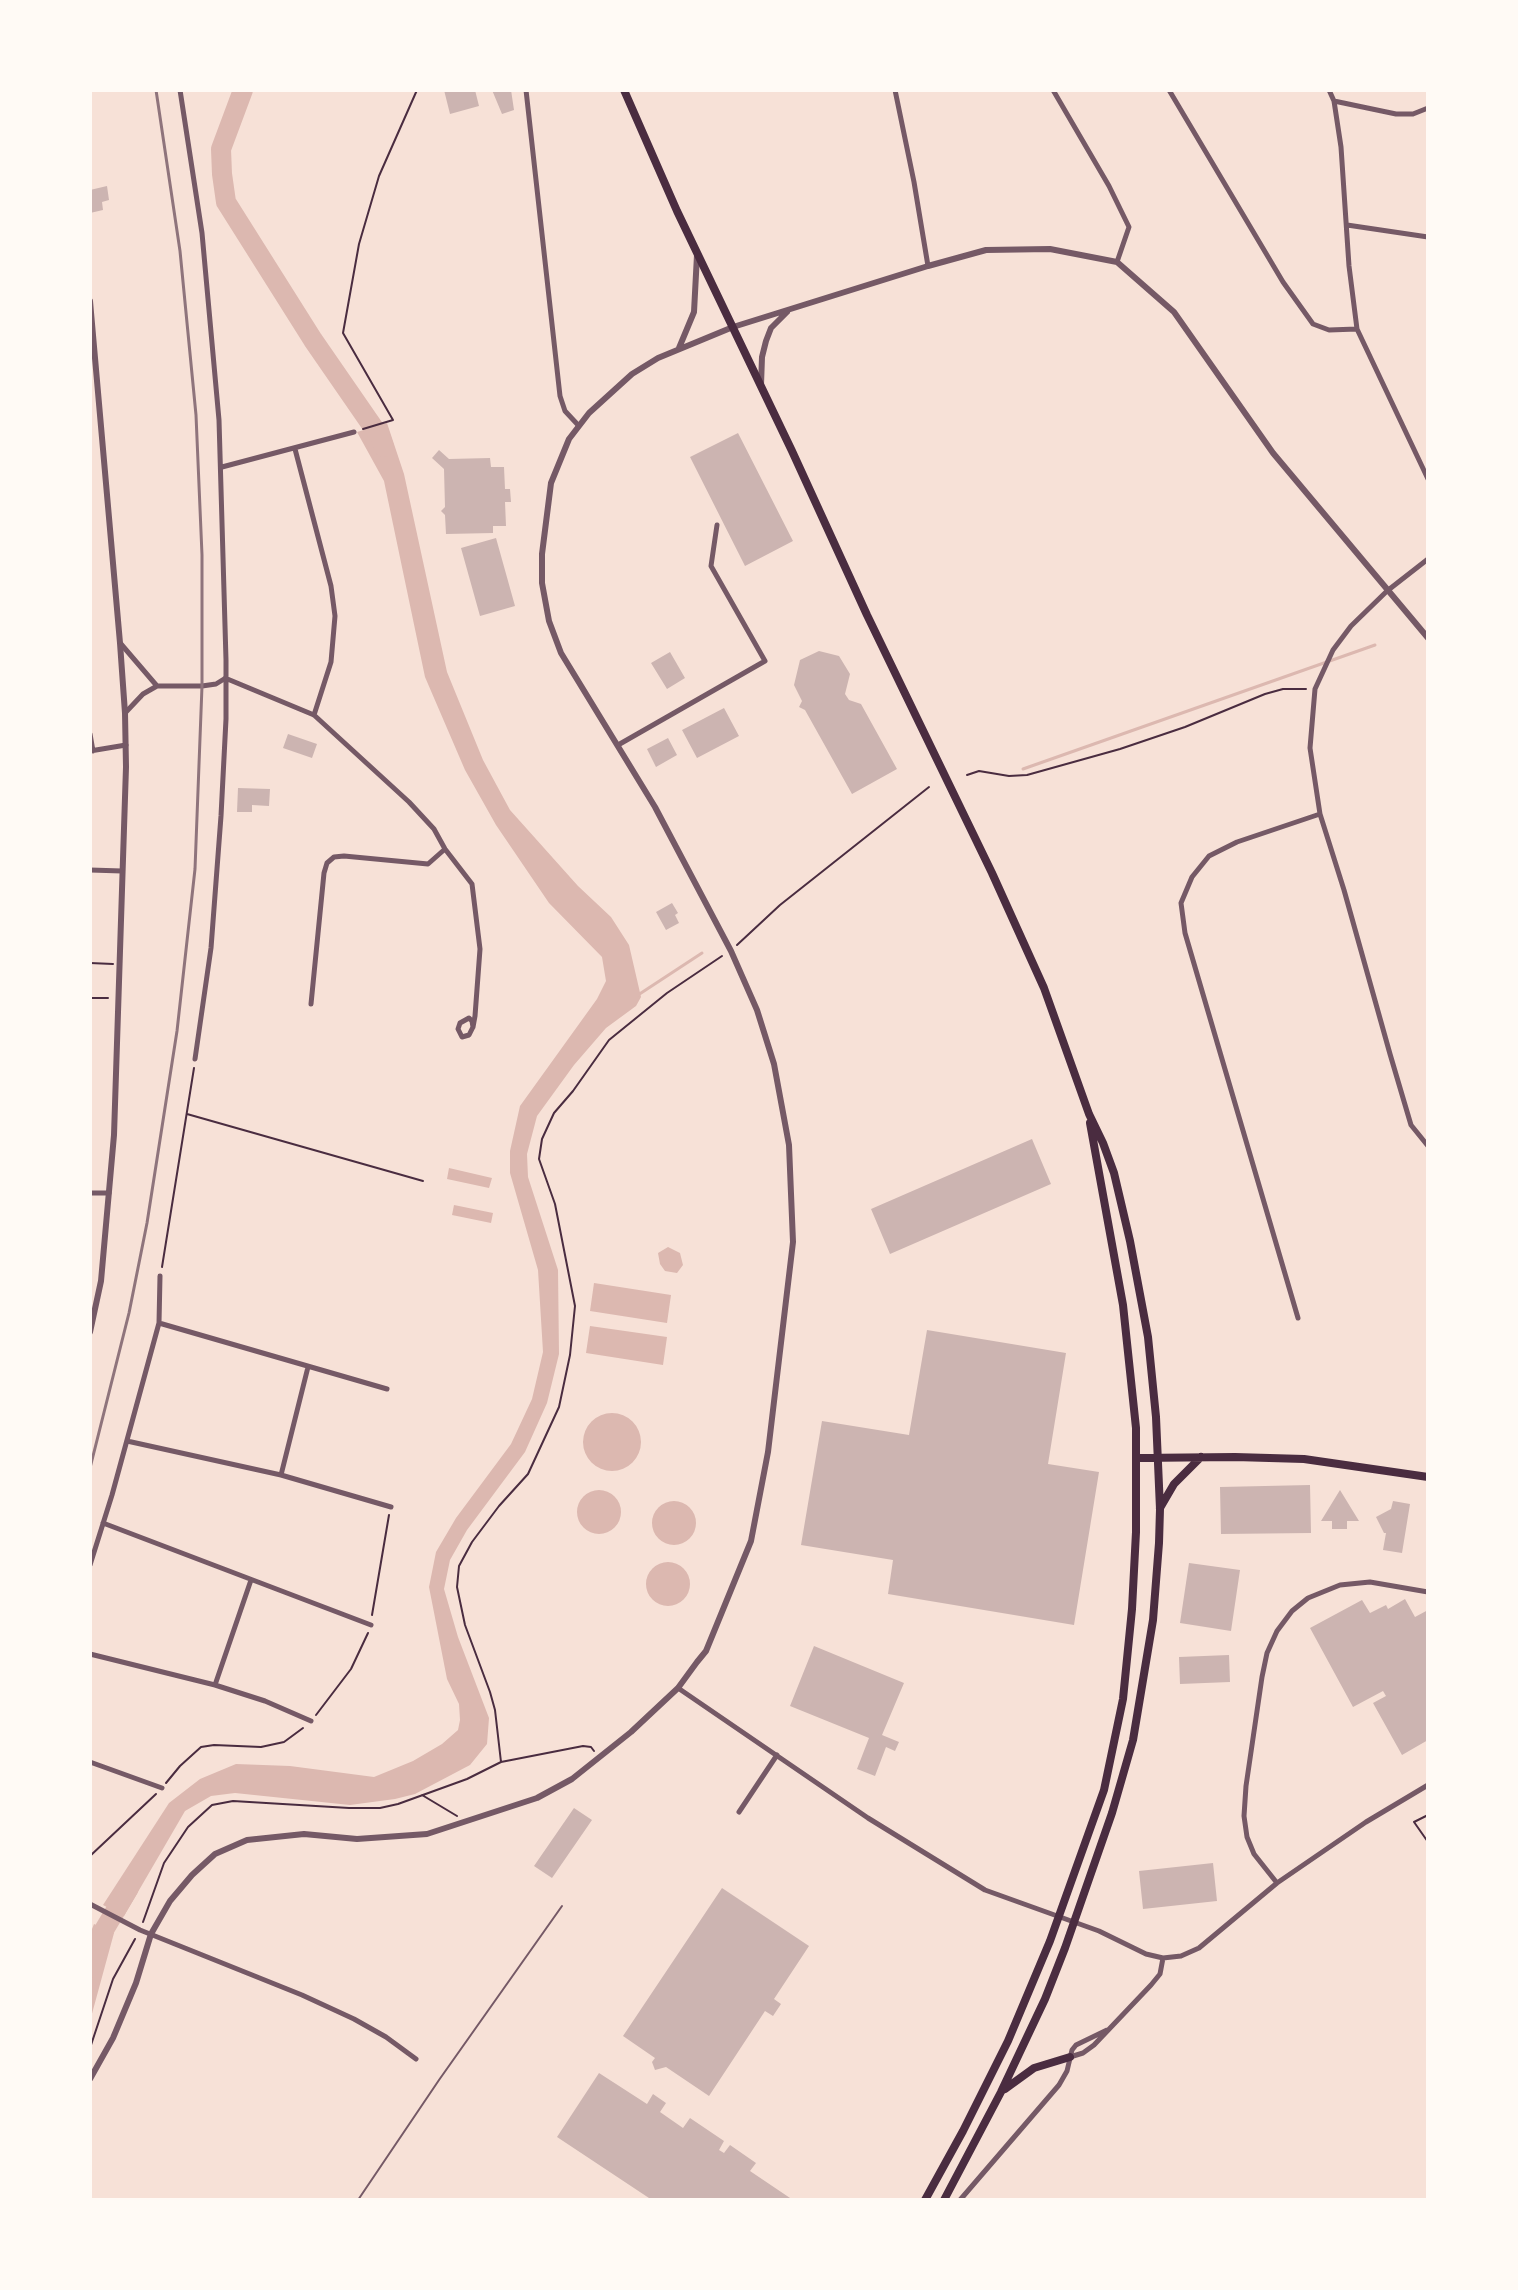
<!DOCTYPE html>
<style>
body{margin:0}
#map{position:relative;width:1518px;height:2290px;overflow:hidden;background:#f7e1d7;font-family:Signika,sans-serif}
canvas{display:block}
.frame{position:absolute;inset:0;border:92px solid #fffaf5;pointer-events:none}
</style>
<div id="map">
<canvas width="1518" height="2290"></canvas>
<div class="frame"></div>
</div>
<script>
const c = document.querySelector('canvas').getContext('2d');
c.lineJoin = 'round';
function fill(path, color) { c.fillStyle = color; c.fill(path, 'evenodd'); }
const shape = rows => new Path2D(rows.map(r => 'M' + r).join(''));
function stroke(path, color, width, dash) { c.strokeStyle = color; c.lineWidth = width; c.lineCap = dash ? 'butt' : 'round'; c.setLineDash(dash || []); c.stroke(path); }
const water = shape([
 [387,423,404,474,447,672,483,760,510,810,578,886,611,917,629,945,641,997,636,1006,606,1028,574,1065,537,1116,527,1154,528,1177,558,1270,559,1354,547,1403,525,1452,467,1530,450,1560,444,1589,458,1637,489,1718,487,1744,470,1765,415,1794,395,1799,350,1805,235,1793,211,1796,185,1811,124,1916,103,1905,169,1803,200,1779,236,1764,290,1766,374,1777,413,1761,442,1744,458,1730,460,1720,459,1704,447,1679,429,1587,436,1552,456,1518,511,1444,532,1399,543,1352,538,1270,510,1173,510,1151,520,1106,597,999,606,981,602,957,549,903,496,825,465,770,425,677,384,481,357,432],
 [449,1168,492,1178,489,1188,447,1179],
 [454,1205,493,1213,491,1223,452,1215],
 [668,1247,680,1253,683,1265,677,1273,665,1271,660,1264,658,1253],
 [594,1283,671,1295,667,1323,590,1311],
 [590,1326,667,1337,663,1365,586,1353],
 '583 1442a29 29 0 1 1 58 0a29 29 0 1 1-58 0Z',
 '577 1512a22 22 0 1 1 44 0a22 22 0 1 1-44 0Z',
 '652 1523a22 22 0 1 1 44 0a22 22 0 1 1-44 0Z',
 '646 1584a22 22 0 1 1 44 0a22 22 0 1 1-44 0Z',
 [94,1924,114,1933,90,2021,90,1934]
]);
const stream = shape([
 [1023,769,1375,645],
 [638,995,702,953]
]);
const river = shape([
 [243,90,221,149,222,174,226,202,313,340,380,437,384,447],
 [90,1968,104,1930,129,1888]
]);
const building = shape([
 [444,90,475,90,479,106,450,114],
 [492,90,511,90,514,110,502,114],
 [107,186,109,200,102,202,103,210,90,213,90,190],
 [738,433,793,541,745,566,690,457],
 [439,450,449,459,490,458,491,467,504,467,505,489,510,489,511,502,505,502,506,526,493,526,493,533,446,534,445,515,441,511,445,507,444,469,432,458],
 [496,538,515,606,480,616,461,548],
 [819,651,839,656,850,674,845,694,849,700,861,704,897,769,852,794,805,710,799,707,802,701,794,685,800,660],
 [670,652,685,678,667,689,651,663],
 [724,708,739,736,697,758,682,730],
 [288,734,317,744,312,758,283,748],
 [668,738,677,755,656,767,647,749],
 [238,788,270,789,269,806,252,805,252,812,237,812],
 [672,903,678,913,675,915,679,923,666,930,656,912],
 [1032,1139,1051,1184,890,1254,871,1209],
 [927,1330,1066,1353,1048,1464,1099,1472,1074,1625,888,1594,893,1560,801,1545,822,1421,909,1435],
 [1310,1485,1311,1533,1221,1534,1220,1487],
 [1340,1490,1359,1521,1347,1521,1347,1529,1332,1529,1332,1521,1321,1521],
 [1393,1501,1410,1504,1402,1553,1383,1550,1386,1533,1384,1533,1376,1517,1391,1509],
 [1189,1563,1240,1570,1231,1631,1180,1623],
 [1405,1599,1415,1617,1428,1610,1428,1740,1402,1755,1373,1703,1386,1696,1383,1691,1353,1707,1310,1628,1362,1600,1370,1613,1386,1605,1388,1609],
 [814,1646,904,1683,882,1735,899,1742,895,1751,886,1747,875,1776,857,1769,869,1738,790,1706],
 [1229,1655,1230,1682,1180,1684,1179,1657],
 [574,1808,592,1820,552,1878,534,1866],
 [1213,1863,1217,1901,1143,1909,1139,1871],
 [722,1888,809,1946,774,1999,781,2004,773,2016,765,2011,709,2096,666,2067,655,2070,652,2062,655,2058,623,2036],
 [599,2073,647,2104,653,2094,666,2103,660,2112,683,2128,690,2118,724,2141,719,2150,724,2153,730,2145,756,2163,750,2171,793,2200,652,2200,557,2137]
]);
const path = shape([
 [363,429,393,420,343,333,359,244,379,176,417,90],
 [967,775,979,771,1009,776,1027,775,1120,749,1185,727,1265,694,1283,689,1306,689],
 [737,945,780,905,929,787],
 [90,963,113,964],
 [90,998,108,998],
 [187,1114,423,1181],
 [162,1267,194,1068],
 [372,1615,389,1515],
 [316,1715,351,1669,368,1633],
 [501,1762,495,1710,490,1692,465,1625,457,1587,459,1566,472,1542,499,1506,528,1474,559,1407,570,1355,575,1306,555,1204,539,1159,542,1139,554,1113,573,1091,609,1040,667,993,722,956],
 [166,1783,180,1766,201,1747,214,1745,261,1747,284,1742,303,1728],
 [422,1795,457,1816],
 [1428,1815,1414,1822,1428,1842],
 [90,1856,156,1794],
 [143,1922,164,1863,188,1827,212,1805,233,1801,349,1808,380,1808,398,1804,467,1779,501,1762,583,1746,591,1747,594,1751],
 [90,2048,113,1979,135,1939]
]);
const service = shape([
 [358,2200,439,2080,562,1906]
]);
const minor = shape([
 [180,90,202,233,219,420,226,660,226,719,221,816,211,948,195,1059],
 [526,90,560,396,565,411,579,426],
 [895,90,914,182,928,266],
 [1053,90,1109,186,1129,227,1117,262],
 [1169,90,1283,282,1313,324,1329,330,1357,329],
 [1329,90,1334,101,1341,147,1349,266,1357,329,1428,479],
 [1334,101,1396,114,1413,114,1428,108],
 [1347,225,1428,237],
 [295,449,331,586,335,616,331,662,314,715],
 [222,467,354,432],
 [1428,559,1387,591,1351,626,1333,650,1315,689,1310,748,1320,814,1344,890,1390,1054,1411,1125,1428,1146],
 [121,644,157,686],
 [225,678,314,715,409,802,434,829,445,849,472,884,480,949,475,1016,473,1027,469,1035,462,1037,458,1029,460,1023,469,1018,472,1021,473,1027],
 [126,712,143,694,157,686,202,686,216,684,224,679],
 [90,734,93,751],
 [618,745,765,661,711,566,717,525],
 [90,751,126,745],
 [90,870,122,871],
 [311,1004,324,873,327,863,334,857,344,856,428,864,445,849],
 [90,1193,109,1193],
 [1298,1318,1185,933,1181,903,1192,877,1209,856,1237,842,1320,814],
 [159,1323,387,1389],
 [127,1441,281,1475,391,1507],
 [281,1475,308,1367],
 [103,1523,371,1625],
 [90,1565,112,1495,159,1323,160,1276],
 [90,1654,215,1685,265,1701,311,1721],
 [215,1685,251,1580],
 [678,1688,868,1818,985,1890,1099,1931,1146,1954,1163,1958,1181,1956,1199,1948,1277,1883,1366,1822,1428,1785],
 [90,1762,162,1788],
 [739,1812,777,1755],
 [1277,1883,1254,1854,1247,1837,1244,1816,1246,1786,1262,1677,1267,1653,1277,1631,1292,1611,1308,1598,1340,1585,1370,1582,1428,1592],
 [90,1904,140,1930,302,1995,354,2019,386,2037,416,2059],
 [1070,2057,1083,2053,1094,2045,1151,1985,1160,1974,1163,1958],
 [960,2200,1059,2085,1067,2071,1072,2050,1076,2045,1107,2030]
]);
const tertiary = shape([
 [90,301,120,643,125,713,126,767,114,1135,101,1281,90,1332],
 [679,348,694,312,697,255],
 [761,385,762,357,766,341,771,328,787,312],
 [90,2079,113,2038,136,1983,151,1934,170,1901,192,1875,215,1854,247,1840,304,1834,357,1839,427,1834,537,1798,572,1779,631,1732,678,1688,697,1662,706,1651,751,1541,768,1452,793,1242,789,1145,774,1064,757,1010,731,951,655,807,561,653,549,621,542,583,542,554,551,483,569,439,589,413,632,374,658,358,733,327,928,266,986,250,1050,249,1117,262,1174,312,1273,453,1428,638]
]);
const primary = shape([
 [624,90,677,211,792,451,867,615,992,873,1044,988,1089,1114,1103,1143,1114,1173,1130,1241,1148,1337,1156,1417,1160,1509,1159,1543,1153,1620,1133,1740,1112,1813,1065,1948,1045,1999,1001,2092,944,2200],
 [1137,1458,1235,1457,1304,1459,1428,1477],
 [1160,1508,1174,1484,1201,1457],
 [1005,2089,1034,2068,1070,2057],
 [925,2200,963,2131,1008,2041,1050,1941,1104,1790,1123,1699,1132,1609,1136,1532,1136,1428,1123,1305,1090,1123]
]);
const rail = shape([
 [90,1468,129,1313,147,1223,177,1031,195,869,202,686,202,555,196,415,180,251,156,90]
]);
fill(water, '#dcb8b0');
stroke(stream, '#dcb8b0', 3);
stroke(river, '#dcb8b0', 20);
fill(building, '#ccb4b1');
stroke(path, '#4a2c40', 2);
stroke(service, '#755966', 2);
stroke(minor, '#755966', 5);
stroke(tertiary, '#755966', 6);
stroke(primary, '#4a2c40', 8);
stroke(rail, '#8f747c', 3);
</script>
